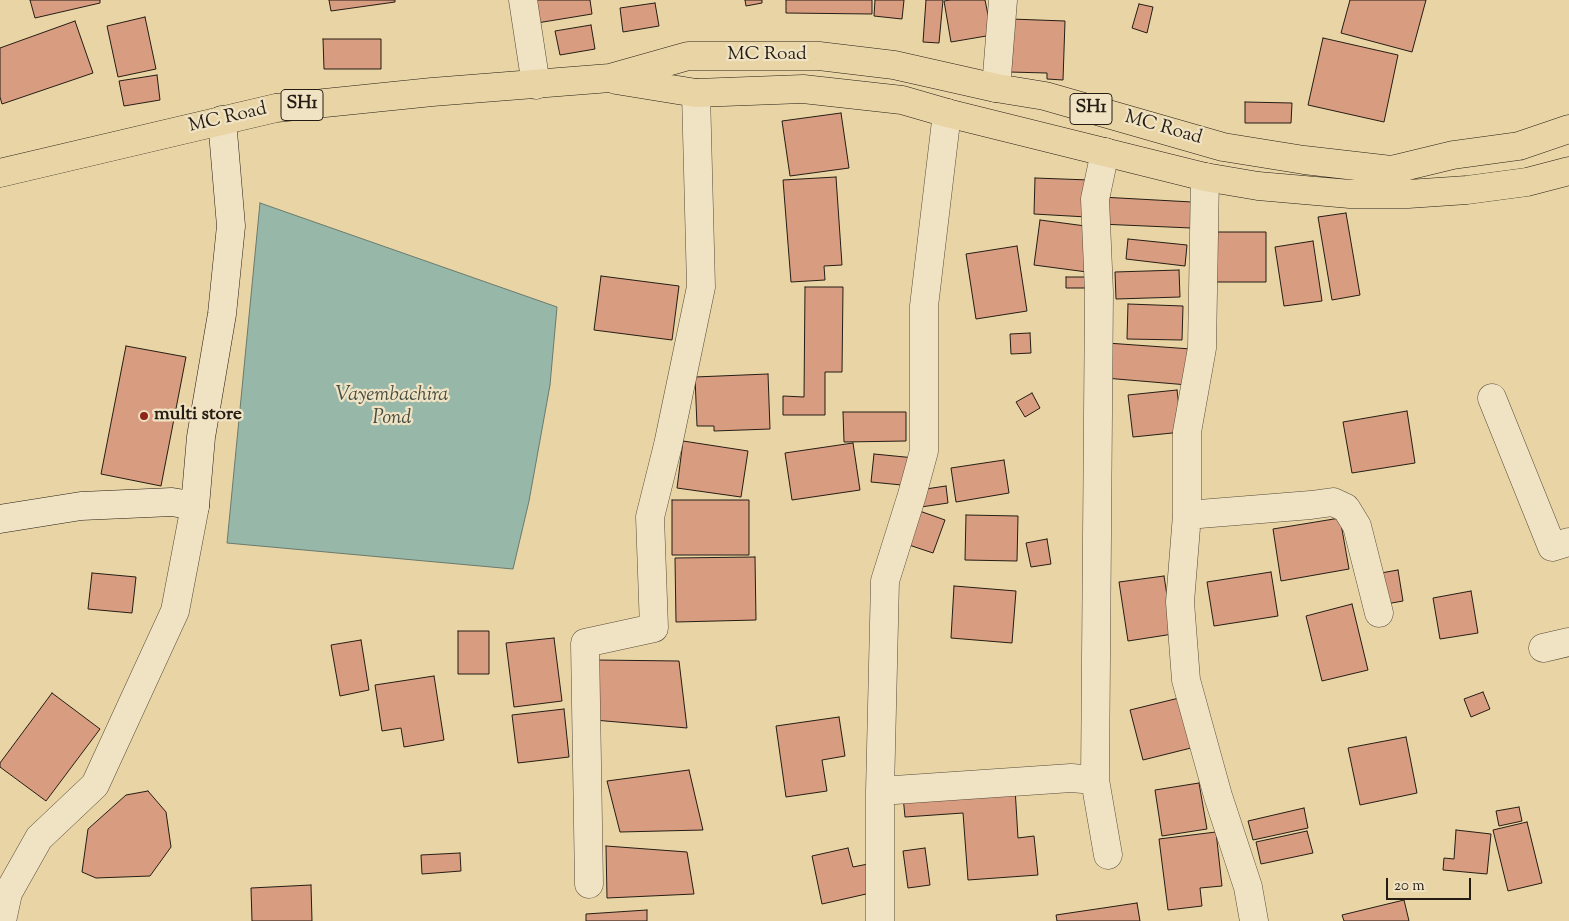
<!DOCTYPE html>
<style>
body{margin:0}
#map{position:relative;width:1569px;height:921px;overflow:hidden;background:#e8d4a4;font-family:"Sorts Mill Goudy",serif}
canvas{display:block}
.scale{position:absolute;left:1386px;top:878px;width:85px;height:22px;box-sizing:border-box;border:2px solid #251d14;border-top:0;padding-left:6px;font-size:15px;line-height:18px;white-space:nowrap;color:#251d14;-webkit-text-stroke:4px #f0e3c4;paint-order:stroke}
</style>
<div id="map">
<canvas width="1569" height="921"></canvas>
<div class="scale">20 m</div>
</div>
<script>
const c = document.querySelector('canvas').getContext('2d');
c.lineJoin = 'round';
function fill(path, color) { c.fillStyle = color; c.fill(path, 'evenodd'); }
const shape = rows => new Path2D(rows.map(r => 'M' + r).join(''));
function stroke(path, color, width, dash) { c.strokeStyle = color; c.lineWidth = width; c.lineCap = dash ? 'butt' : 'round'; c.setLineDash(dash || []); c.stroke(path); }
function write(font, color, halo, rows, align = 'center') {
  c.font = font + ' "Sorts Mill Goudy",serif'; c.lineWidth = 4.5; c.setLineDash([]); c.textBaseline = 'middle'; c.strokeStyle = halo; c.fillStyle = color; for (const [text, x, y, turn = 0] of rows) {
    c.save(); c.translate(x, y); c.rotate((+turn || 0) * Math.PI / 180); c.textAlign = isNaN(turn) ? turn : align; if (halo) c.strokeText(text, 0, 0); c.fillText(text, 0, 0); c.restore();
  }
}
const water = shape([
 [260,203,557,307,550,385,529,501,513,569,227,543,260,203]
]);
const building = shape([
 [30,0,100,0,100,3,35,18,30,0],
 [329,0,395,0,395,2,331,11,329,0],
 [534,0,590,0,592,14,537,23,534,0],
 [745,0,762,0,762,3,746,6,745,0],
 [786,0,872,0,872,14,786,13,786,0],
 [875,0,904,0,902,19,874,16,875,0],
 [926,0,943,0,939,43,923,42,926,0],
 [950,0,985,0,992,35,951,42,944,1,950,0],
 [1350,0,1426,0,1412,52,1341,33,1350,0],
 [655,3,659,26,623,32,620,8,655,3],
 [1139,4,1153,7,1147,33,1132,28,1139,4],
 [145,17,156,69,118,77,107,26,145,17],
 [1011,19,1065,21,1063,80,1047,79,1047,73,1009,72,1011,19],
 [75,21,93,73,2,104,0,97,0,48,75,21],
 [591,25,595,49,560,55,555,31,591,25],
 [1323,38,1398,55,1384,122,1308,105,1323,38],
 [323,39,381,39,381,69,324,69,323,39],
 [157,75,160,100,124,106,119,81,157,75],
 [1245,102,1292,103,1291,123,1245,123,1245,102],
 [841,113,849,168,790,176,782,121,841,113],
 [836,177,842,265,824,266,825,280,791,282,783,180,836,177],
 [1035,178,1089,180,1087,217,1034,214,1035,178],
 [1101,197,1192,202,1191,228,1100,224,1101,197],
 [1346,213,1360,295,1332,300,1318,217,1346,213],
 [1040,220,1093,227,1087,272,1034,265,1040,220],
 [1216,232,1266,232,1266,282,1216,282,1216,232],
 [1128,239,1187,245,1185,266,1126,259,1128,239],
 [1313,241,1322,301,1284,306,1275,247,1313,241],
 [1017,246,1027,311,976,319,966,254,1017,246],
 [1179,270,1180,297,1116,299,1115,272,1179,270],
 [601,276,679,286,672,340,594,330,601,276],
 [1066,277,1091,277,1090,288,1066,288,1066,277],
 [805,287,843,287,842,372,825,372,825,415,783,415,783,396,804,397,805,287],
 [1128,304,1183,306,1182,340,1127,339,1128,304],
 [1030,333,1031,353,1011,354,1010,334,1030,333],
 [1107,343,1191,349,1188,385,1105,378,1107,343],
 [126,346,186,357,161,486,101,474,126,346],
 [768,374,770,429,714,431,714,426,697,426,695,377,768,374],
 [1177,390,1182,432,1133,437,1128,395,1177,390],
 [1032,393,1040,408,1025,417,1016,402,1032,393],
 [1407,411,1415,463,1352,473,1343,422,1407,411],
 [843,412,906,412,906,441,844,442,843,412],
 [683,441,748,451,741,497,677,488,683,441],
 [853,443,860,490,792,500,785,453,853,443],
 [874,454,915,458,912,486,871,482,874,454],
 [1004,460,1009,493,956,502,951,468,1004,460],
 [946,486,948,503,921,507,919,490,946,486],
 [672,500,749,500,749,555,672,555,672,500],
 [914,509,945,520,933,553,903,543,914,509],
 [966,515,1018,516,1017,561,965,560,966,515],
 [1340,518,1349,569,1281,581,1273,529,1340,518],
 [1047,539,1051,564,1031,567,1026,543,1047,539],
 [755,557,756,620,676,622,675,558,755,557],
 [1398,570,1403,601,1386,604,1381,573,1398,570],
 [1271,572,1278,616,1214,626,1207,582,1271,572],
 [92,573,136,577,132,613,88,609,92,573],
 [1164,576,1173,634,1128,641,1119,582,1164,576],
 [954,586,1016,591,1012,643,951,638,954,586],
 [1471,591,1478,633,1440,639,1433,598,1471,591],
 [1352,604,1368,670,1322,681,1306,616,1352,604],
 [458,631,489,631,489,674,458,674,458,631],
 [554,638,562,701,514,707,506,643,554,638],
 [361,640,369,690,340,696,331,645,361,640],
 [596,660,679,661,687,728,594,720,596,660],
 [434,676,444,740,404,747,401,728,382,731,375,685,434,676],
 [1483,692,1490,709,1471,717,1464,699,1483,692],
 [52,693,100,729,46,801,0,767,0,763,52,693],
 [1179,698,1191,748,1143,760,1130,710,1179,698],
 [564,709,569,757,518,763,512,715,564,709],
 [839,717,845,756,822,760,827,791,786,797,776,726,839,717],
 [1406,737,1417,793,1360,805,1348,748,1406,737],
 [689,770,703,830,620,832,607,781,689,770],
 [1199,783,1207,829,1162,836,1155,790,1199,783],
 [1015,788,1018,838,1034,836,1038,875,968,880,963,813,905,817,903,796,1015,788],
 [148,791,166,812,171,847,150,876,96,878,82,872,88,829,126,795,148,791],
 [1519,807,1522,821,1499,826,1496,811,1519,807],
 [1304,808,1308,828,1253,840,1248,821,1304,808],
 [1527,822,1542,883,1508,891,1493,830,1527,822],
 [1456,830,1491,834,1487,874,1443,870,1444,858,1454,859,1456,830],
 [1307,831,1313,853,1261,864,1256,842,1307,831],
 [1216,832,1222,886,1200,888,1202,906,1168,910,1159,839,1216,832],
 [606,846,687,852,694,894,607,898,606,846],
 [848,848,853,867,868,864,875,892,822,904,812,856,848,848],
 [925,848,930,885,908,888,903,851,925,848],
 [460,853,461,871,422,874,421,855,460,853],
 [311,885,312,921,252,921,251,888,311,885],
 [1404,900,1409,921,1344,921,1342,915,1404,900],
 [1137,903,1140,921,1057,921,1056,915,1137,903],
 [647,910,647,921,586,921,586,914,647,910]
]);
const street = shape([
 [523,0,536,85],
 [996,88,1003,0],
 [947,113,924,306,924,451,912,495,885,581,880,791,1071,778,1095,780,1099,292,1095,199,1105,152],
 [1205,177,1202,348,1187,432,1187,515,1180,602,1186,680,1218,796,1248,887,1254,921],
 [1492,398,1552,547,1569,542],
 [1187,515,1311,505,1333,502,1346,508,1357,526,1379,613],
 [1543,648,1569,642],
 [1095,780,1108,855],
 [880,791,880,921],
 [589,884,585,643,654,628,650,517,668,445,701,287,696,93],
 [2,921,8,893,39,838,95,785,175,611,195,506]
]);
const secondary = shape([
 [0,519,81,506,172,502,195,506,201,437,222,314,231,226,222,120]
]);
const primary = shape([
 [616,80,696,93,803,89,902,100,947,113,1205,177,1258,186,1350,194,1408,194,1467,190,1527,182,1569,171],
 [0,173,276,108,432,92,610,78,688,56,819,56,894,65,996,88,1045,96,1223,147,1304,160,1391,170,1453,155,1519,146,1569,129]
]);
const markers = [
 [144,416,5,"#8f2418"]
];
const shields = [
 [302,105,42],
 [1091,109,42]
];
const shieldNames = [
 ["SH1",302,105],
 ["SH1",1091,109]
];
const streetNames = [
 ["MC Road",767,56],
 ["MC Road",228,119,-13],
 ["MC Road",1163,129,16]
];
const poiNames = [
 ["multi store",154,416]
];
const waterNames = [
 ["Vayembachira",392,397],
 ["Pond",392,420]
];
fill(water, '#97b8a9');
stroke(water, '#697a6d', 1);
fill(building, '#d89c81');
stroke(building, '#251d14', 1);
stroke(street, '#564b38', 29);
stroke(secondary, '#251d14', 29);
stroke(primary, '#251d14', 29);
stroke(street, '#f0e3c4', 28);
stroke(secondary, '#f0e3c4', 28);
stroke(primary, '#e8d4a4', 28);
for (const [x, y, r, color] of markers) { const dot = new Path2D(); dot.arc(x, y, r, 0, 2 * Math.PI); c.fillStyle = color; c.fill(dot); stroke(dot, '#f0e3c4', 2); }
for (const [x, y, w] of shields) { const box = new Path2D(); box.roundRect(x - w / 2, y - 15.5, w, 31, 4); c.fillStyle = '#f0e3c4'; c.fill(box); stroke(box, '#251d14', 1); }
write('bold 18px', '#251d14', null, shieldNames);
write('19px', '#251d14', '#f0e3c4', streetNames);
write('bold 19px', '#251d14', '#f0e3c4', poiNames, 'left');
write('italic 20px', '#474c41', '#f0e3c4', waterNames);
</script>
